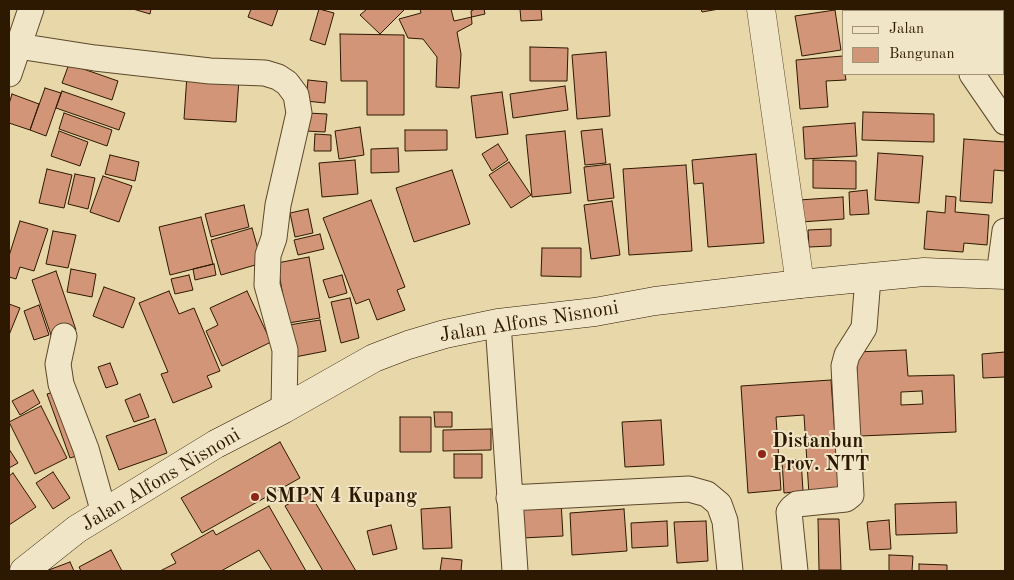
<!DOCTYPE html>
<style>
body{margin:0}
#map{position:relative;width:1014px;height:580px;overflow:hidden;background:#e8d7a9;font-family:"Old Standard TT",serif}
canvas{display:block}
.frame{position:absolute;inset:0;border:10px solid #2d1801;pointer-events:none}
.legend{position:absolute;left:842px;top:10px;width:162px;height:65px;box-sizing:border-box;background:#f0e5c7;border:1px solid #a29378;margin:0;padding:6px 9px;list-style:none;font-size:15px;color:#2d1801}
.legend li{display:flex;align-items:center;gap:10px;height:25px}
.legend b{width:25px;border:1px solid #a29378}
</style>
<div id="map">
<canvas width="1014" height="580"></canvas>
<div class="frame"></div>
<ul class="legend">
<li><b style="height:6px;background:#f0e5c7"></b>Jalan</li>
<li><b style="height:14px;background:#d29578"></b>Bangunan</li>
</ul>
</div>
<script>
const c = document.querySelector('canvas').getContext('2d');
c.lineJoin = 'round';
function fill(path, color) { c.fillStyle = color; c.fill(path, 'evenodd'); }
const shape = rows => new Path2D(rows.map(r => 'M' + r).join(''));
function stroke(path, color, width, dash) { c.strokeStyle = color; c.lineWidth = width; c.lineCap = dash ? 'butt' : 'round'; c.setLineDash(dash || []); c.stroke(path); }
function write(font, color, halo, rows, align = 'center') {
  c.font = font + ' "Old Standard TT",serif'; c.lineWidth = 4; c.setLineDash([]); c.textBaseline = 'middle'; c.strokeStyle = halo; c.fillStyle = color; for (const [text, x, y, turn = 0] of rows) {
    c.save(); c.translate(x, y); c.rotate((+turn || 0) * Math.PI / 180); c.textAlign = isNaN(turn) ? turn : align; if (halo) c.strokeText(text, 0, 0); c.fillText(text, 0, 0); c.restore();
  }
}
const building = shape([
 [133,9,151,9,150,14,133,9],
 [251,9,278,9,272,26,248,17,251,9],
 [319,9,334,13,325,45,310,40,319,9],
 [367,9,405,9,380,34,360,15,367,9],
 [420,9,475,9,471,11,472,24,457,32,461,54,459,88,436,87,437,57,423,39,408,38,399,19,421,13,420,9],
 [451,9,484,9,485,14,454,21,451,9],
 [520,9,541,9,542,20,521,21,520,9],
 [701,9,719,9,702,12,701,9],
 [992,9,1005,9,1005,39,1003,38,1003,11,991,11,992,9],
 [835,10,841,50,802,56,795,16,835,10],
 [340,34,404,35,404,115,367,115,367,81,341,81,340,34],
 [530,47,568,48,567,81,530,81,530,47],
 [606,52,610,116,577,119,572,55,606,52],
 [843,56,843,74,845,74,846,80,826,81,828,107,800,109,796,60,843,56],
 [69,64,118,81,112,100,62,83,69,64],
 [187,75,239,79,236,122,184,119,187,75],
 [308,80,327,82,325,103,306,101,308,80],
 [565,86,568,110,513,118,510,94,565,86],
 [45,88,61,93,46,136,30,130,45,88],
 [62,91,125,113,119,130,56,108,62,91],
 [502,92,508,134,476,138,471,96,502,92],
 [12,94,39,104,30,130,9,123,9,104,12,94],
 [863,112,934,114,934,142,862,140,863,112],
 [64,113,112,130,107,146,59,129,64,113],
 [307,113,327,114,325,132,306,131,307,113],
 [855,123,857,156,805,159,803,127,855,123],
 [360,127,364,155,339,159,335,131,360,127],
 [602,129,606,163,585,165,581,131,602,129],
 [405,130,447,130,447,150,405,151,405,130],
 [59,131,88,142,80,166,51,156,59,131],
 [565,131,571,193,532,197,526,135,565,131],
 [315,134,331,135,331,151,314,151,315,134],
 [964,139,1005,142,1005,171,994,170,992,203,960,201,964,139],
 [498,144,508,160,492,171,482,154,498,144],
 [398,148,399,172,371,173,371,149,398,148],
 [878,153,923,156,919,203,875,200,878,153],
 [756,154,764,243,708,247,703,183,694,184,692,160,756,154],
 [110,155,139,162,135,181,105,174,110,155],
 [355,160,358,194,322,197,319,163,355,160],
 [813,160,856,161,856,189,813,188,813,160],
 [509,162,531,195,511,208,489,175,509,162],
 [610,164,614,198,588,201,584,167,610,164],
 [686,165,692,251,629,255,623,169,686,165],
 [47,169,72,175,64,208,39,203,47,169],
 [452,170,470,224,414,242,396,188,452,170],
 [75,174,95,178,88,209,68,204,75,174],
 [103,176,132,186,119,222,90,212,103,176],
 [867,190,869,214,850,215,849,192,867,190],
 [946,196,956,197,955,212,989,215,987,245,964,243,963,252,924,249,927,211,945,213,946,196],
 [843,197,844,219,801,222,799,200,843,197],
 [371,200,405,287,397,290,405,310,377,320,369,299,356,304,323,218,371,200],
 [612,201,620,255,591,259,584,205,612,201],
 [244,205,249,227,211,237,205,214,244,205],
 [308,209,313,233,295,237,290,213,308,209],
 [201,217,213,264,170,275,159,227,201,217],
 [20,221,48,229,34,271,20,267,16,279,9,277,9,256,20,221],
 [252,228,262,263,221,275,211,240,252,228],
 [831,229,831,246,809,247,808,230,831,229],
 [53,231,76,235,68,268,46,264,53,231],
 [320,234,324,249,298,255,294,240,320,234],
 [542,248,581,248,581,277,541,276,542,248],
 [309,257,320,318,288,323,277,263,309,257],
 [214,264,216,275,195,280,193,269,214,264],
 [71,269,96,274,92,297,67,292,71,269],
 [56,271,76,330,52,338,32,280,56,271],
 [189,275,193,290,175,294,171,279,189,275],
 [342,275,347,293,329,298,323,280,342,275],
 [104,287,135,298,123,328,93,316,104,287],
 [169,291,179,314,194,308,220,371,207,376,212,387,173,403,161,374,168,372,139,303,169,291],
 [247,291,271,342,222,366,206,331,218,325,210,308,247,291],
 [350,298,359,338,341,343,331,302,350,298],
 [9,304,20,308,9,335,9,304],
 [39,305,49,335,34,340,24,311,39,305],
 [320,320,326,351,295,357,289,325,320,320],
 [906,350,908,376,954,375,956,432,860,436,856,352,906,350],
 [922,391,923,404,901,405,901,392,922,391],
 [1005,352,1005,377,983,378,982,354,1005,352],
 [110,363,118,384,106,388,98,367,110,363],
 [831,380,839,493,809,495,804,415,776,417,781,490,748,493,741,386,831,380],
 [33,390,40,403,20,415,12,401,33,390],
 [60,390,83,454,70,458,47,394,60,390],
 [140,394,149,417,134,422,125,400,140,394],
 [41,406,67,458,35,474,9,422,41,406],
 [434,412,452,412,452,427,435,427,434,412],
 [400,417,431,417,431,452,400,452,400,417],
 [155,419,167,453,119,470,106,436,155,419],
 [661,420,664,465,625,467,622,422,661,420],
 [491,429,491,450,443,451,443,430,491,429],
 [280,442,300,478,202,533,181,498,280,442],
 [9,449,18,463,9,468,9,449],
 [454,454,482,454,482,478,454,478,454,454],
 [801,459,803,491,784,493,782,461,801,459],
 [53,472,70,498,53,509,36,483,53,472],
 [13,473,36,507,9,525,9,476,13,473],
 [309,492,356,571,323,571,285,506,309,492],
 [561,501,563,536,522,538,520,503,561,501],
 [956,502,957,533,896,535,895,504,956,502],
 [269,506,306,571,272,571,259,550,221,571,160,571,176,563,171,554,213,530,216,535,269,506],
 [450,507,452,548,423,549,421,509,450,507],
 [624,509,627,551,572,555,570,513,624,509],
 [818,519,839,519,841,570,819,570,818,519],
 [889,520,891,549,870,550,867,522,889,520],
 [667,521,668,546,632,548,631,523,667,521],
 [706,521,708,561,677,563,674,522,706,521],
 [391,525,397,549,373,555,367,531,391,525],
 [111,550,122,571,81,571,79,567,111,550],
 [889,555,913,556,912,571,889,571,889,555],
 [442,558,462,560,461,571,440,571,442,558],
 [70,562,74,571,46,571,70,562],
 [919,564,947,565,947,571,919,571,919,564]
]);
const minor = shape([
 [18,46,95,58,210,71,265,73,278,77,287,83,296,95,299,113,278,205,274,238,268,255,267,285,285,350,284,409],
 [9,74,31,9],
 [972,74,1005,122],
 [999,275,1005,231],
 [498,323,515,571],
 [64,336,58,364,61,384,86,449,104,513],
 [509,498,689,489,707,494,719,504,725,521,730,571],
 [795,571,789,512,792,508,797,504,846,499,851,495,844,366,847,355,864,328,868,278]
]);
const tertiary = shape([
 [761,9,800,284]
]);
const secondary = shape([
 [24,571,77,529,216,444,284,409,374,358,408,345,445,334,498,323,595,312,655,301,800,284,924,272,1005,275]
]);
const markers = [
 [762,454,5,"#8f2418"],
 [255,497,5,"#8f2418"]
];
const streetNames = [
 ["Jalan Alfons Nisnoni",529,322,-9],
 ["Jalan Alfons Nisnoni",161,480,-31]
];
const poiNames = [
 ["Distanbun",772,442],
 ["Prov. NTT",772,465],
 ["SMPN 4 Kupang",265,497]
];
fill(building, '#d29578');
stroke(building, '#2d1801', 1);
stroke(minor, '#5c482b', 27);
stroke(tertiary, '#5c482b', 29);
stroke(secondary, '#2d1801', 29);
stroke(minor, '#f0e5c7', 25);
stroke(tertiary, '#f0e5c7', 28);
stroke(secondary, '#f0e5c7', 28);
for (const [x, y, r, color] of markers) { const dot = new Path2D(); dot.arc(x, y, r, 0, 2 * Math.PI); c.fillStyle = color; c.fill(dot); stroke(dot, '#f0e5c7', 2); }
write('20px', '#2d1801', '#f0e5c7', streetNames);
write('bold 20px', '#2d1801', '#f0e5c7', poiNames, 'left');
</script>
